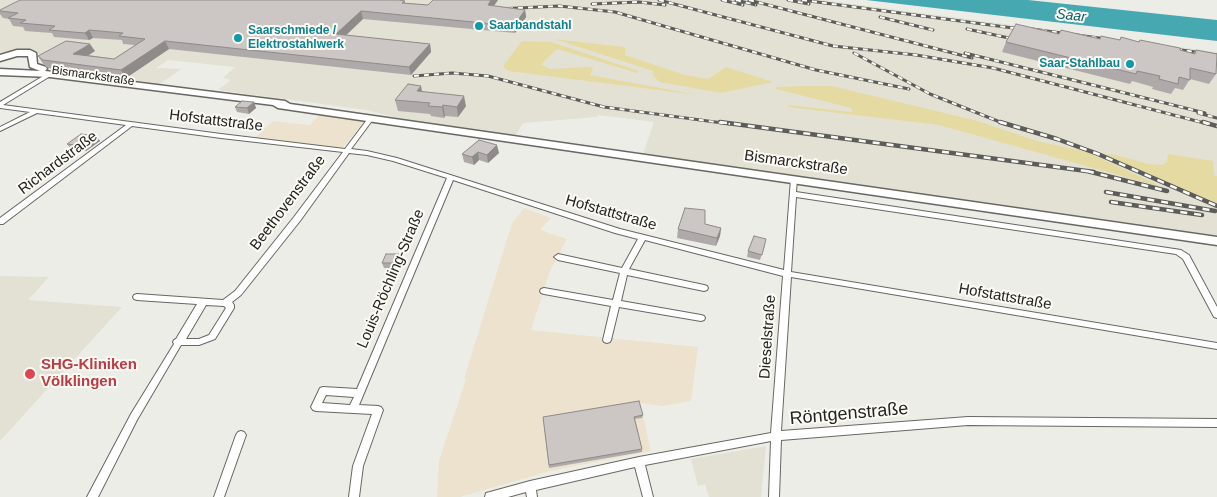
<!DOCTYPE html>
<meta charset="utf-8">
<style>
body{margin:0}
canvas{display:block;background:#edede7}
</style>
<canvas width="1217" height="497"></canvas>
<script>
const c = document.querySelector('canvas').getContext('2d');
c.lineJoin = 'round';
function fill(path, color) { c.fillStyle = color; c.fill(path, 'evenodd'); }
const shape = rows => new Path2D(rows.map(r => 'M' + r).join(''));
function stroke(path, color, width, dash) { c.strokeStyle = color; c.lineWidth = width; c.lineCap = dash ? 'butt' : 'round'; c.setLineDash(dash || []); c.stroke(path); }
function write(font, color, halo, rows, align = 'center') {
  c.font = font + ' Arial,sans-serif'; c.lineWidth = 4; c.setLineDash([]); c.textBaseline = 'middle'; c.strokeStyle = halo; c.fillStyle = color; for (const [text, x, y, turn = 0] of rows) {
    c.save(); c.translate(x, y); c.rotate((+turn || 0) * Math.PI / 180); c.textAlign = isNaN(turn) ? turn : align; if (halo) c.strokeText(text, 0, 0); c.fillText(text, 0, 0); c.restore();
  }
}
const commercial = shape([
 [319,115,365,121,342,149,255,138,273,121,310,125],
 [524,208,551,218,540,230,567,239,550,271,531,330,698,347,691,401,663,406,640,403,651,451,550,471,460,497,437,497,439,460,466,379,464,379,512,223]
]);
const built = shape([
 [0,0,823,0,1217,52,1217,237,643,154,654,122,598,115,597,117,523,123,515,136,407,120,366,110,218,90,231,80,223,78,235,67,168,60,156,68,181,69,160,84,55,69,37,52,23,50,0,53],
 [0,276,49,277,28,300,122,307,0,441],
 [766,446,761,497,709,497,705,484,698,486,691,459]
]);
const green = shape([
 [554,39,625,47,625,55,685,75,708,79,726,67,773,82,721,93,660,82,653,76,653,71],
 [522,41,551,42,639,71,637,73,557,49,541,64,550,69,587,67,593,68,590,75,698,95,508,71,503,66],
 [803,86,832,86,978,121,1037,141,1087,152,1165,188,939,125,788,107,789,105,852,112,851,108,776,89,776,87],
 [1105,154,1112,154,1149,164,1162,165,1167,162,1168,154,1213,161,1214,175,1217,176,1217,205,1197,198]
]);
const water = shape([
 [866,0,1028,0,1217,20,1217,41]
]);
const street = shape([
 [50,72,52,73,52,75,3,105,221,134,345,149,369,117,371,116,374,118,351,149,367,151,397,158,620,229,784,270,791,179,794,177,797,179,796,192,1181,250,1189,255,1217,307,1217,318,1214,317,1183,259,1176,254,796,197,791,272,1217,343,1217,349,791,277,781,431,968,417,1217,419,1217,427,968,425,781,440,779,497,769,497,771,441,645,465,653,497,643,497,635,467,536,490,537,497,527,497,526,492,508,497,485,497,486,493,490,492,530,481,639,457,771,433,783,276,645,240,629,269,704,285,707,286,708,288,707,290,704,291,627,275,621,301,701,315,704,316,705,318,704,320,701,321,619,307,611,340,610,342,607,343,604,342,603,340,611,306,544,294,541,293,540,291,541,289,544,288,613,300,620,273,558,260,554,257,558,254,622,268,638,239,615,233,453,180,359,405,378,406,381,407,383,410,363,466,359,497,349,497,353,466,372,414,316,411,313,410,311,407,320,388,323,387,357,389,447,178,393,161,367,155,349,153,300,221,241,295,232,302,234,305,234,308,215,339,199,345,181,345,137,420,98,497,87,497,131,414,174,344,173,342,174,340,176,339,197,304,137,300,134,299,133,297,134,295,137,294,223,300,235,291,294,217,343,152,221,138,132,126,3,224,0,224,0,218,126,125,37,113,0,131,0,127,30,112,0,108,0,102,50,72],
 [206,305,224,306,226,308,209,335,199,339,186,339,206,305],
 [326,395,354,397,350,405,322,403,326,395],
 [241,431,244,432,246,435,224,497,214,497,236,435,238,432,241,431]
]);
const primary = shape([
 [17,50,30,50,36,53,37,64,46,67,47,69,45,71,285,101,290,104,1217,237,1217,245,278,108,273,105,50,77,0,75,0,69,40,71,30,67,28,56,17,56,0,61,0,55,17,50]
]);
const railFar1 = shape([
 [659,0,833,46,916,55,993,68,1208,124],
 [722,0,743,5],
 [736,0,756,5],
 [749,0,972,58],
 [788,0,809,4],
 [802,0,1028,30],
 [592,4,639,2,665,5],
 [498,9,559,6,615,12,816,70,909,89],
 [880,17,933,30],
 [967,29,1009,38],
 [1032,29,1114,40],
 [1167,48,1217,55],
 [854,53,930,94,1005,124],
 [965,53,1205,113],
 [414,76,452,73,488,76,604,107,730,124],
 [1198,113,1217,118]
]);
const rail = shape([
 [720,122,1094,172],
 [1000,122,1057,139,1098,154,1217,206],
 [1203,122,1217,126],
 [1087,171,1167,191],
 [1106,192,1215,211],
 [1111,202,1202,215]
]);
const wall = shape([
 [433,0,498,0,494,6,525,10,526,17,515,33,363,19,346,35,430,44,431,52,411,75,169,49,126,78,48,68,43,64,38,56,95,51,88,55,114,59,135,45,123,44,122,40,93,38,89,40,54,37,52,33,25,31,23,27,13,26,9,19,3,18,0,14,0,10,405,1,405,3,428,5],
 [1059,34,1099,39,1119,40,1121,37,1138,42,1140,40,1193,53,1196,50,1216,74,1209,84,1190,79,1183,90,1175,88,1171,94,1152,89,1153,87,1132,81,1130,84,1002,52,1006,42],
 [422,91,466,106,458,117,445,116,444,118,431,116,430,114,398,111,395,100],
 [254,102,256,108,249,114,237,112,235,107],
 [96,136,100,141,86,151,71,149,67,144],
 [479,140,499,153,488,163,479,160,474,165,464,162,462,154],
 [705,224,721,228,720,236,716,246,677,238,678,229],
 [765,245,760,260,747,257,748,251],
 [401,260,398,269,384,268,382,263],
 [643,415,642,418,635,419,642,449,642,452,549,468,543,417]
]);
const shadedWall = shape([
 [491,0,498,0,489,12,488,5],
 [525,10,526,17,515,33,514,26],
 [361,11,363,19,339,42,336,34],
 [89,30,93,38,89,40,85,33],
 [165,41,169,49,126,78,121,70],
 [90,44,95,51,78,62,73,54],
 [430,44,431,52,411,75,409,67],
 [421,86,423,96,417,91],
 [464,96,466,106,458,117,457,107],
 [254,102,256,108,249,114,247,108],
 [443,105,445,116,444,118,442,107],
 [96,136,100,141,86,151,83,146],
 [497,145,499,153,488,163,487,155],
 [478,152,479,160,474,165,472,157],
 [721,228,720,236,716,246,717,238],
 [399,254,401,260,398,269,396,263]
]);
const building = shape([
 [20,0,399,0,405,1,402,3,428,5,433,0,491,0,488,5,525,10,514,26,361,11,336,34,430,44,409,67,165,41,121,70,43,60,38,56,66,41,90,44,73,54,114,59,145,39,119,36,123,33,89,30,85,33,49,30,55,26,20,23,26,20,8,18,18,13,0,11,0,10,20,0],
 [1016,24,1059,34,1061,30,1100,39,1101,36,1120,40,1121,37,1139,42,1140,40,1180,48,1180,50,1195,54,1196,50,1217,54,1216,74,1190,68,1190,80,1179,77,1178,84,1159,79,1160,76,1137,71,1136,74,1006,42,1016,24],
 [408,84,421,86,417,91,464,96,457,107,443,105,442,107,428,106,430,103,395,100,408,84],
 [242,101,254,102,247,108,235,107,242,101],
 [81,134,96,136,83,146,67,144,81,134],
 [479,140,497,145,487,155,478,152,472,157,462,154,479,140],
 [685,208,705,210,705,224,721,228,717,238,678,229,685,208],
 [754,236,766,239,762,255,748,251,754,236],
 [386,254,399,254,396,263,382,263,386,254],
 [639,401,643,415,634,417,642,449,549,465,543,417,639,401]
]);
const markers = [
 [479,26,5,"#0f9aa8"],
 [238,38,5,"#0f9aa8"],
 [1130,64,5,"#0f9aa8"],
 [30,374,6,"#e0444e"]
];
const farCulturenames = [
 ["Saarbandstahl",489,26],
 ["Saarschmiede /",248,31],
 ["Elektrostahlwerk",248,45],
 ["Saar-Stahlbau",1120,64,"right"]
];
const farStreetnames = [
 ["Bismarckstraße",93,76,8]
];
const farWaternames = [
 ["Saar",1071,16,6]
];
const streetNames = [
 ["Hofstattstraße",216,121,7],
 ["Richardstraße",58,163,-37],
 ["Bismarckstraße",796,163,8],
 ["Beethovenstraße",288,203,-53],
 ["Hofstattstraße",611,213,16],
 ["Louis-Röchling-Straße",391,279,-67],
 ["Hofstattstraße",1005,297,10],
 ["Dieselstraße",768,337,-86]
];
const healthNames = [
 ["SHG-Kliniken",41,365],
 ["Völklingen",41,382]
];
const nearStreetnames = [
 ["Röntgenstraße",849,414,-5]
];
fill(commercial, '#ece2cd');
fill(built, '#e3e1d4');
fill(green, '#e5dba2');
fill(water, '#46a9b2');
stroke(street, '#686762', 2);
stroke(primary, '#686762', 3);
fill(street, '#fff');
fill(primary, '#fff');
stroke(railFar1, '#5c5c59', 3);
stroke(rail, '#5c5c59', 4.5);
stroke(railFar1, '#fbfaf4', 2, [5]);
stroke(rail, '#fbfaf4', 2.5, [7]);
fill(wall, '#afaaa9');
fill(shadedWall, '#8f8b89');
fill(building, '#ccc6c4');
stroke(building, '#8f8b89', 1);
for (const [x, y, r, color] of markers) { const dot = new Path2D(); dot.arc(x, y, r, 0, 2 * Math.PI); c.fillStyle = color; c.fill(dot); stroke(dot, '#fbfaf4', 2); }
write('bold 12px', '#0d838f', '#fbfaf4', farCulturenames, 'left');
write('12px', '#232321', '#fbfaf4', farStreetnames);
write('italic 14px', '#075f65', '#fbfaf4', farWaternames);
write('15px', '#232321', '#fbfaf4', streetNames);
write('bold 15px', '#be3a42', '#fbfaf4', healthNames, 'left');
write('18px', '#232321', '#fbfaf4', nearStreetnames);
</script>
